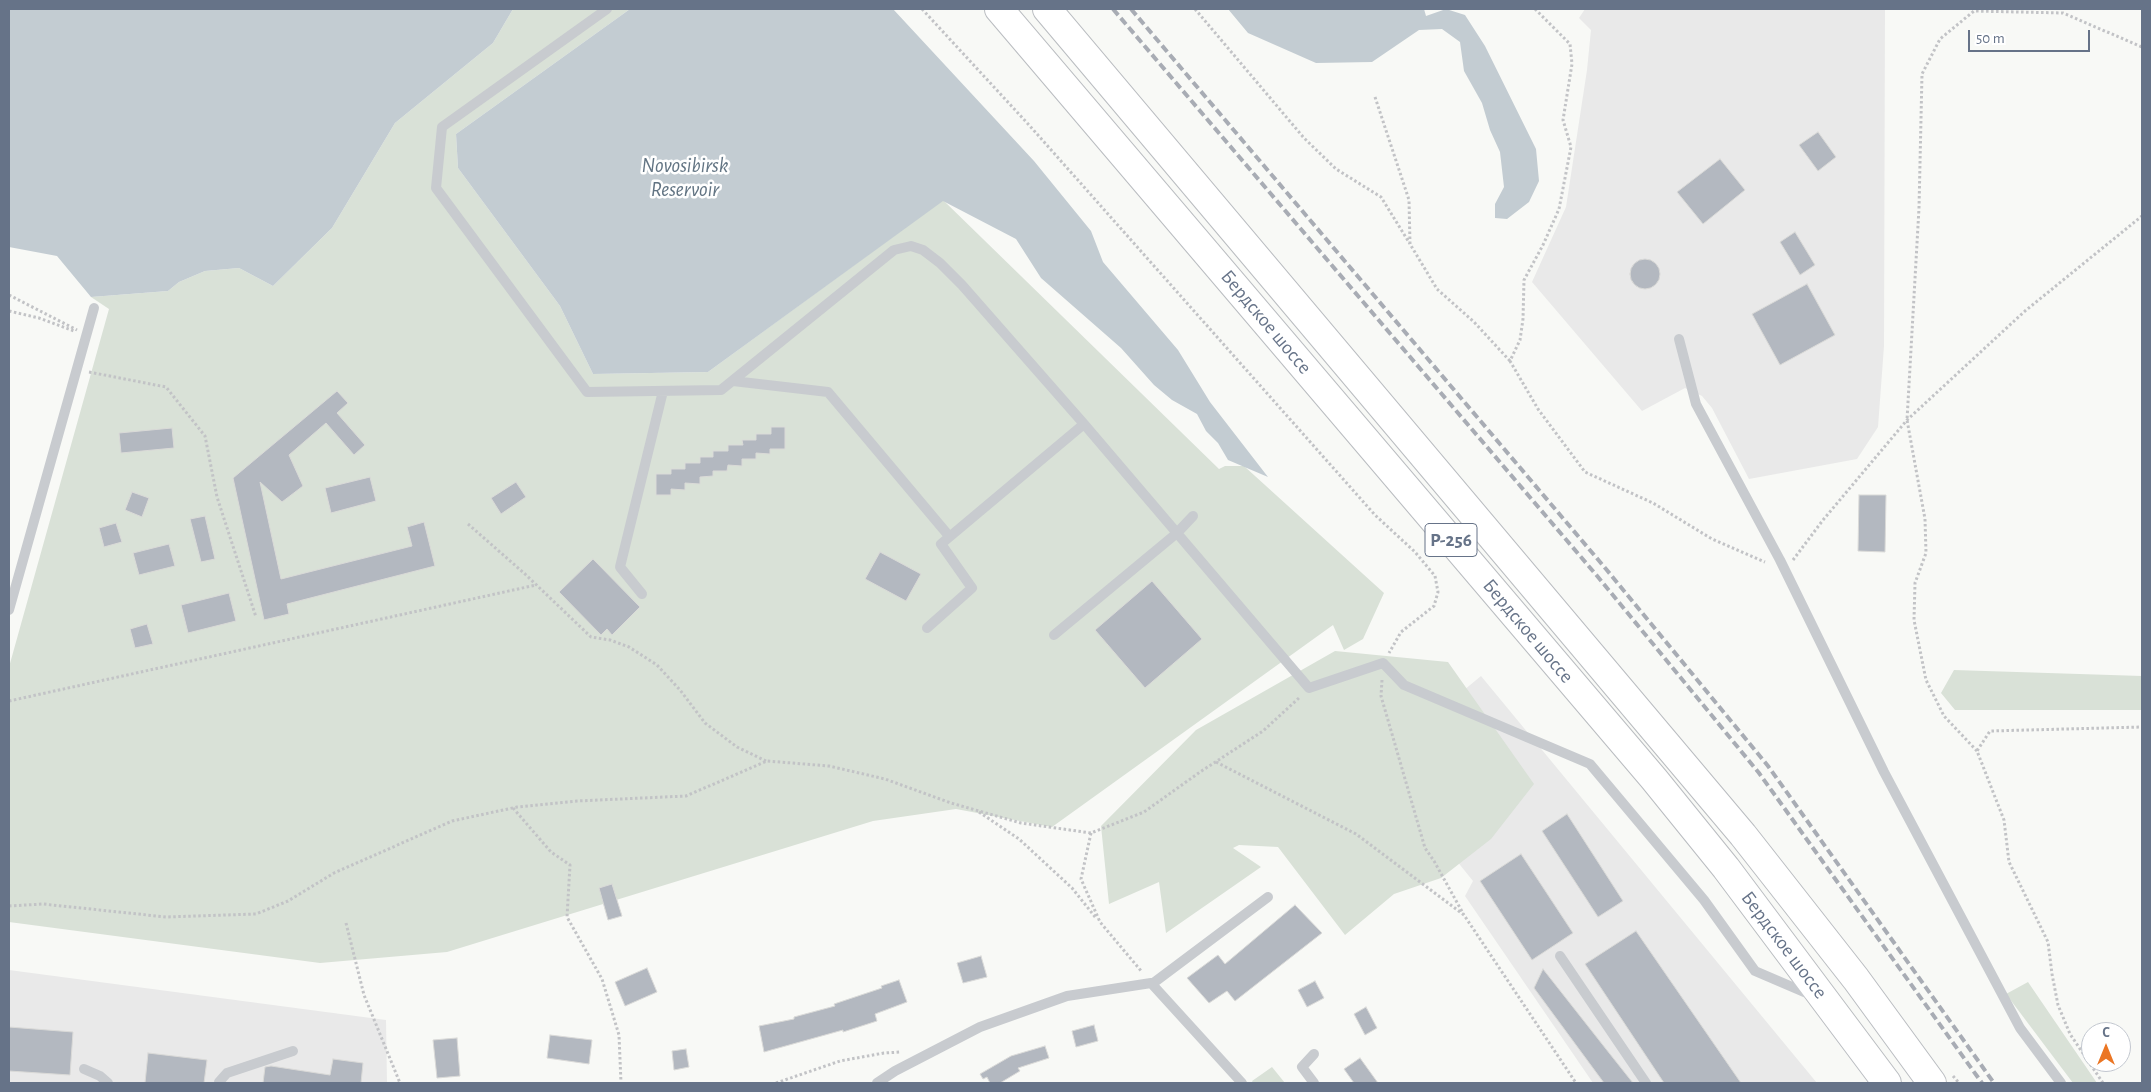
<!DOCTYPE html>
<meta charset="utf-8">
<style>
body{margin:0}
#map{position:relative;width:2151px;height:1092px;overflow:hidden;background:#f8f9f6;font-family:"Alegreya Sans",sans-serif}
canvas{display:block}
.frame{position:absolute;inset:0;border:10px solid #667388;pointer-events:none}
.north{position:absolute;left:2081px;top:1022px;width:50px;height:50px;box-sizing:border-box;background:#fff;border:1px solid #c2c7cf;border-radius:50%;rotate:0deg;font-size:14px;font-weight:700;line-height:20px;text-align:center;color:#667388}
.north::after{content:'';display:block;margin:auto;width:18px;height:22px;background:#eb7624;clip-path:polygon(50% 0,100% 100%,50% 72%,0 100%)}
.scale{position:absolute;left:1968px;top:30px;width:122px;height:22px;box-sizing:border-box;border:2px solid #667388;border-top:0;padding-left:6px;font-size:15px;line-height:18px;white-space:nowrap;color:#667388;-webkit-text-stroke:4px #fff;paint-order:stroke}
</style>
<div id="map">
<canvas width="2151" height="1092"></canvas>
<div class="frame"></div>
<div class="north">С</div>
<div class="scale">50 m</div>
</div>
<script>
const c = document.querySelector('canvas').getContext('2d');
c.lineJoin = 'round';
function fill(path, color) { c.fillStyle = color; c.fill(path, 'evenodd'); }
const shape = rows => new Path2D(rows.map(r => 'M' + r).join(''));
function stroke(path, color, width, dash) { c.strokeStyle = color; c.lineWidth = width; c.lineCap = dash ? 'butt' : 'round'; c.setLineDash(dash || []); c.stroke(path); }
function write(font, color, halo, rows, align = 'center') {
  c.font = font + ' "Alegreya Sans",sans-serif'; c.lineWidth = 5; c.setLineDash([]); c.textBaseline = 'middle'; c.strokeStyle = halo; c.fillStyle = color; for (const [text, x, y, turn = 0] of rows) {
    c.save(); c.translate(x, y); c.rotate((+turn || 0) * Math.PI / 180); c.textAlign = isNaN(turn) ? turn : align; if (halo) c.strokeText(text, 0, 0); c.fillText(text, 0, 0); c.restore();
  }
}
const built = shape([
 [1585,9,1885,9,1884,346,1878,427,1857,459,1749,479,1712,408,1702,396,1685,388,1642,411,1532,282,1566,207,1587,70,1591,30,1579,18],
 [1481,676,1817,1083,1593,1083,1465,896,1473,881,1377,762],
 [9,970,386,1020,387,1083,9,1083]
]);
const green = shape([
 [513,9,630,9,456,134,458,168,560,306,593,374,708,372,943,200,1219,469,1225,466,1244,466,1384,593,1363,639,1344,650,1333,625,1052,827,956,809,873,821,447,952,320,963,9,922,9,667,109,309,91,297,168,291,179,282,205,271,239,268,273,286,332,228,395,123,493,43],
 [1335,651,1448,662,1534,784,1491,839,1441,878,1394,894,1345,935,1278,847,1239,845,1233,848,1261,867,1166,933,1159,882,1109,904,1101,826,1196,730],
 [1954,670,2142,676,2142,710,1955,710,1941,693],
 [2028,982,2097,1083,2073,1083,2006,994],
 [1272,1067,1285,1083,1253,1083,1252,1081]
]);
const water = shape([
 [9,9,513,9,493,43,395,123,332,228,273,286,239,268,205,271,179,282,168,291,91,297,57,256,9,247],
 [630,9,893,9,1034,161,1091,231,1103,262,1178,350,1210,402,1268,477,1228,460,1218,443,1206,431,1197,414,1172,400,1154,385,1121,348,1041,278,1016,239,943,201,708,372,593,374,560,306,458,168,456,134],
 [1228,9,1424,9,1426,16,1446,9,1465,15,1485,46,1536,149,1539,181,1529,202,1507,219,1495,218,1495,204,1504,187,1500,152,1490,130,1482,103,1464,71,1460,42,1442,29,1419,30,1372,62,1316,63,1248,33]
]);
const building = shape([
 [1818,132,1836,157,1818,171,1799,145,1818,132],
 [1720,159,1745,190,1703,224,1677,192,1720,159],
 [1795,232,1815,265,1800,275,1780,242,1795,232],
 '1630 274a15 15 0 1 1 30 0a15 15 0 1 1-30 0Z',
 [1807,284,1835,335,1780,365,1752,314,1807,284],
 [337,391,348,403,337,413,365,445,354,455,326,423,289,455,303,486,282,502,260,482,281,579,412,546,407,527,424,522,435,566,287,604,289,614,264,620,233,478,337,391],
 [771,427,785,427,785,449,770,449,770,454,756,453,756,459,742,459,742,466,728,465,727,471,713,471,713,476,700,477,700,484,685,483,685,490,671,489,671,495,656,495,656,474,671,474,671,469,685,469,685,463,700,463,700,457,713,457,713,451,728,451,728,445,743,445,742,440,756,440,756,434,771,434,771,427],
 [172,428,174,448,121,453,119,433,172,428],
 [370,477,376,501,331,513,325,488,370,477],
 [516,482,526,497,501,514,491,498,516,482],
 [132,492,149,498,142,517,125,510,132,492],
 [1859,495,1886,495,1885,552,1858,551,1859,495],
 [205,516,215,559,201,562,190,519,205,516],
 [116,523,122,542,104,547,99,528,116,523],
 [169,544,175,566,139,575,133,553,169,544],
 [880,552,921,574,906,601,865,579,880,552],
 [593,559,640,607,612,635,607,629,601,635,559,592,593,559],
 [1152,581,1202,639,1145,688,1095,630,1152,581],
 [229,593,236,621,188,633,181,605,229,593],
 [147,624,153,644,135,648,130,629,147,624],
 [1567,814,1623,901,1598,917,1542,831,1567,814],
 [1521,854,1573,933,1532,960,1480,881,1521,854],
 [612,884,622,916,608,920,599,888,612,884],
 [1295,905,1322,933,1235,1001,1227,991,1209,1003,1187,978,1218,955,1225,964,1295,905],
 [1636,931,1741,1083,1664,1083,1585,964,1636,931],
 [981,956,987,977,963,983,957,963,981,956],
 [647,968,657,992,625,1006,615,982,647,968],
 [1543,969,1606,1049,1633,1083,1604,1083,1534,988,1543,969],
 [899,980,907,1002,875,1014,877,1021,843,1032,843,1030,764,1052,759,1026,794,1019,794,1017,835,1006,834,1004,882,988,881,986,899,980],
 [1315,981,1324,998,1307,1007,1298,990,1315,981],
 [1366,1007,1377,1028,1365,1035,1354,1014,1366,1007],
 [1094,1025,1098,1041,1076,1047,1072,1031,1094,1025],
 [9,1027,73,1032,70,1075,9,1071,9,1027],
 [550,1035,592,1040,589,1064,547,1058,550,1035],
 [457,1038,460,1076,437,1078,433,1040,457,1038],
 [1045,1046,1049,1058,1018,1068,1020,1071,1000,1083,990,1083,987,1077,983,1079,980,1074,1011,1056,1045,1046],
 [686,1049,689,1067,674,1070,672,1051,686,1049],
 [148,1053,207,1060,204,1083,145,1083,148,1053],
 [1360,1058,1378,1083,1354,1083,1344,1069,1360,1058],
 [333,1059,363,1063,361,1083,263,1083,265,1067,271,1066,330,1075,333,1059]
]);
const path = shape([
 [922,9,1029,125,1375,515,1415,552,1435,576,1438,592,1434,606,1401,632,1389,653],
 [1195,9,1304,138,1336,169,1381,197,1410,244],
 [1535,9,1570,44,1572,64,1563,120,1571,147,1559,209,1543,245,1524,280,1523,319,1520,340,1510,361,1538,409,1585,472,1653,503,1712,539,1765,562],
 [1375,97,1409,200,1410,244,1437,289,1474,322,1510,361],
 [9,295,77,330],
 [9,311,39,318,74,331],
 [89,372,166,387,205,436,217,497,256,617],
 [468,524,525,574,591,637,610,640,629,647,657,665,680,690,705,723,737,747,766,761],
 [1793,560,1823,520,1907,420,2025,311,2142,216],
 [1382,680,1381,696,1425,848,1434,861,1464,915],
 [9,701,536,585],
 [1977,751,1944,716,1926,680,1914,620,1915,583,1926,553,1925,519,1907,420,1919,208,1922,74,1940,39,1974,11,2063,13,2142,47],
 [1216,762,1356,834,1464,915,1576,1083],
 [513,808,551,852,570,865,567,917,602,979,619,1035,621,1083],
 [979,812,1019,839,1072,888,1096,918],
 [1091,833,1081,879,1100,922,1142,972],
 [9,906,43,904,166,917,256,914,288,901,334,873,452,821,517,807,577,801,686,796,767,761,829,766,885,779,951,803,1021,823,1091,833,1144,812,1200,772,1263,731,1300,697],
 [346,923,364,995,400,1083],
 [1953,1076,1959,1083],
 [776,1083,840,1061,884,1053,901,1052],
 [2103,1083,2070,1034,2058,1005,2052,974,2048,942,2009,862,2004,820,1977,751,1990,731,2142,727]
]);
const lane = shape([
 [607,9,442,127,436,188,587,392,721,390,894,250,911,246,923,250,940,263,962,285,1084,424,1309,688,1383,663,1404,685,1590,764,1704,900,1755,971,1811,995],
 [1679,339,1696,404,1780,560,1884,772,2020,1028,2061,1083],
 [733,381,828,392,949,536],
 [642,594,620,567,663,391],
 [9,610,94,308],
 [927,628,972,588,941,544,1084,424],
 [1054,635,1177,533,1193,516],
 [1560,956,1646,1083],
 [1152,984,1268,897],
 [84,1069,100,1076,108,1083],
 [220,1083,219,1082,227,1073,293,1051],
 [877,1083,895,1071,980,1027,1067,996,1151,983,1242,1083],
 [1314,1083,1302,1067,1314,1054]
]);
const highway = shape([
 [999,9,1654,779,1726,868,1887,1083],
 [1047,9,1743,835,1856,979,1932,1083]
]);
const rail = shape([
 [1113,9,1598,577,1759,773,1982,1083],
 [1131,9,1606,569,1768,766,1994,1083]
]);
const shields = [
 [1451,540,52]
];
const shieldNames = [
 ["Р-256",1451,540]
];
const streetNames = [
 ["Бердское шоссе",1266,322,50],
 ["Бердское шоссе",1528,631,50],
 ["Бердское шоссе",1784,945,53]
];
const waterNames = [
 ["Novosibirsk",685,166],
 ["Reservoir",685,190]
];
fill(built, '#e9e9e9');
fill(green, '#d9e1d7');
fill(water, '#c3ccd2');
fill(building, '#b3b8c0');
stroke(building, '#dadad8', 1);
stroke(highway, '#babdc1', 30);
stroke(path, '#c2c3c6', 3, [2.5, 2.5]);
stroke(lane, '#c8cbcf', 10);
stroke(highway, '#fff', 28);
stroke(rail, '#a8acb4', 4, [8, 4]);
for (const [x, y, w] of shields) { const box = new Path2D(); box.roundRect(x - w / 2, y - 16.5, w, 33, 4); c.fillStyle = '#fff'; c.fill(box); stroke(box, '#667388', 1); }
write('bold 19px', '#667388', null, shieldNames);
write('20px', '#667388', '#fff', streetNames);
write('italic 21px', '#627483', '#fff', waterNames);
</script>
